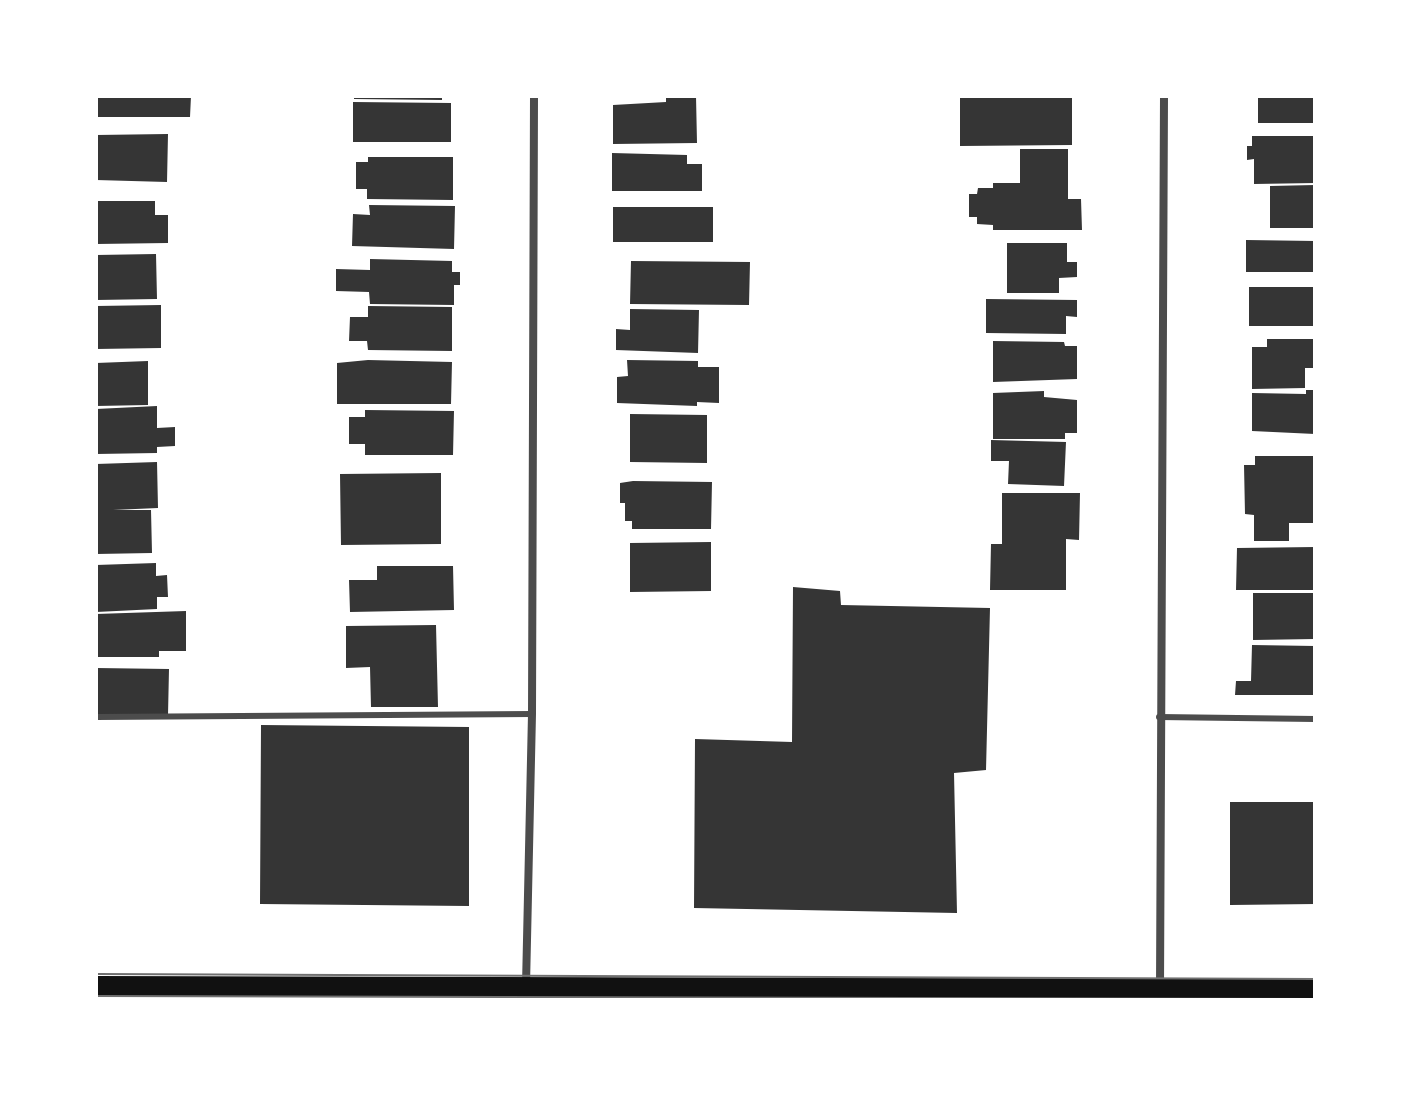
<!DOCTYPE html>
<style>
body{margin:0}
#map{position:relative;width:1411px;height:1096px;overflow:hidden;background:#fff;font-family:"Golos Text",sans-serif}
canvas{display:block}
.frame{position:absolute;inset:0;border:98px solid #fff;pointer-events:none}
</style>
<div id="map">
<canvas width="1411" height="1096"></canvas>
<div class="frame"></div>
</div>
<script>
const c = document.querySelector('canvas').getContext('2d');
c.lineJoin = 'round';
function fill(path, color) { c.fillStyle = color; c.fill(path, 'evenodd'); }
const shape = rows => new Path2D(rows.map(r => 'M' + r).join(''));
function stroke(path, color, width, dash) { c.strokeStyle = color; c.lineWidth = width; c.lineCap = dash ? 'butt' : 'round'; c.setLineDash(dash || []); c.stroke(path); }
const building = shape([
 [96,96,191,96,190,117,96,117],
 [354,96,442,96,442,100,354,99],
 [666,96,696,96,697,143,613,144,613,105,666,102],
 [960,96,1072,96,1072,145,960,146],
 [1258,96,1315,96,1315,123,1258,123],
 [353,102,451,103,451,142,353,142],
 [168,134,167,182,96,180,96,135],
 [1252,136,1315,136,1315,183,1254,184,1254,159,1247,160,1247,146,1252,146],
 [1020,149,1068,149,1068,199,1081,199,1082,230,993,230,993,225,977,224,977,217,969,217,969,194,977,194,978,188,993,188,993,183,1020,183],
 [612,153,687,155,687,164,702,164,702,191,612,191],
 [368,157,453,157,453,200,367,199,367,189,356,189,356,162,368,162],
 [1315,185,1315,228,1270,228,1270,186],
 [96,201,155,201,155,215,168,215,168,243,96,244],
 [369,205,455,206,454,249,352,246,353,214,370,215],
 [613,207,713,207,713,242,613,242],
 [1246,240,1315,241,1315,272,1246,272],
 [1007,243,1067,243,1067,262,1077,262,1077,277,1059,278,1059,293,1007,293],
 [156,254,157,299,96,300,96,255],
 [370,259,452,261,452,272,460,272,460,285,454,285,454,305,370,304,369,292,336,291,336,269,370,270],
 [631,261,750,262,749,305,630,304],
 [1249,287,1315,287,1315,326,1249,326],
 [986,299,1077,300,1077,317,1066,316,1066,334,986,333],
 [161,305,161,348,96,349,96,306],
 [368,306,452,307,452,351,368,350,367,341,349,341,350,317,368,317],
 [630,309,699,310,698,353,616,350,616,329,630,330],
 [1267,339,1315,339,1315,368,1305,368,1305,388,1252,389,1252,347,1267,347],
 [993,341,1064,342,1065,346,1077,346,1077,379,993,382],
 [368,360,452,362,451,404,337,404,337,363],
 [627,360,698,361,698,367,719,367,719,403,697,402,697,406,617,403,617,377,628,376],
 [148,361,148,405,96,406,96,363],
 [1306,390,1315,390,1315,434,1252,431,1252,393,1306,394],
 [1044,391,1044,397,1077,400,1077,433,1065,433,1065,439,993,439,993,393],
 [157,406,157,428,175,427,175,446,157,447,157,453,96,454,96,409],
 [365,410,454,411,453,455,365,455,365,444,349,444,349,417,365,417],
 [630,414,707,415,707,463,630,462],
 [991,440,1066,442,1064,486,1008,484,1009,461,991,461],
 [1255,456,1315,456,1315,523,1289,523,1289,541,1254,541,1254,515,1245,514,1244,465,1255,465],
 [157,462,158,508,113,510,151,510,152,553,96,554,96,464],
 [441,473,441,544,341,545,340,474],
 [633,481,712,482,711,529,632,529,632,521,625,521,625,503,620,503,620,483],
 [1002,493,1080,493,1079,540,1066,539,1066,590,990,590,991,544,1002,544],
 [711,542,711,591,630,592,630,543],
 [1315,547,1315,590,1236,590,1237,548],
 [156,563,156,576,167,575,168,597,157,597,157,609,96,612,96,565],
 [377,566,453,566,454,610,350,612,349,580,377,580],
 [793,587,840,591,841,605,990,608,986,770,954,773,957,913,694,908,695,739,792,742],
 [1253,593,1315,593,1315,639,1253,640],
 [186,611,186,651,159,651,159,657,96,657,96,614],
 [436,625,438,707,371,707,370,667,346,668,346,626],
 [1252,645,1315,646,1315,695,1235,695,1236,681,1251,681],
 [96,668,169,669,168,715,96,714],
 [261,725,469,727,469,906,260,904],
 [1230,802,1315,802,1315,904,1230,905]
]);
const service = shape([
 [96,717,532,714],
 [1159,717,1315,719]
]);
const minor = shape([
 [526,985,532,714,534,96],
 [1160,987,1164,96]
]);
const primary = shape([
 [96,986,1315,989]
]);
const tram = shape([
 [96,974,1315,979],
 [96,996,1315,999]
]);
fill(building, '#353535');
stroke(service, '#4c4c4c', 6);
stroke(minor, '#4c4c4c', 8);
stroke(primary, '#111', 20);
stroke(tram, '#707070', 2);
</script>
